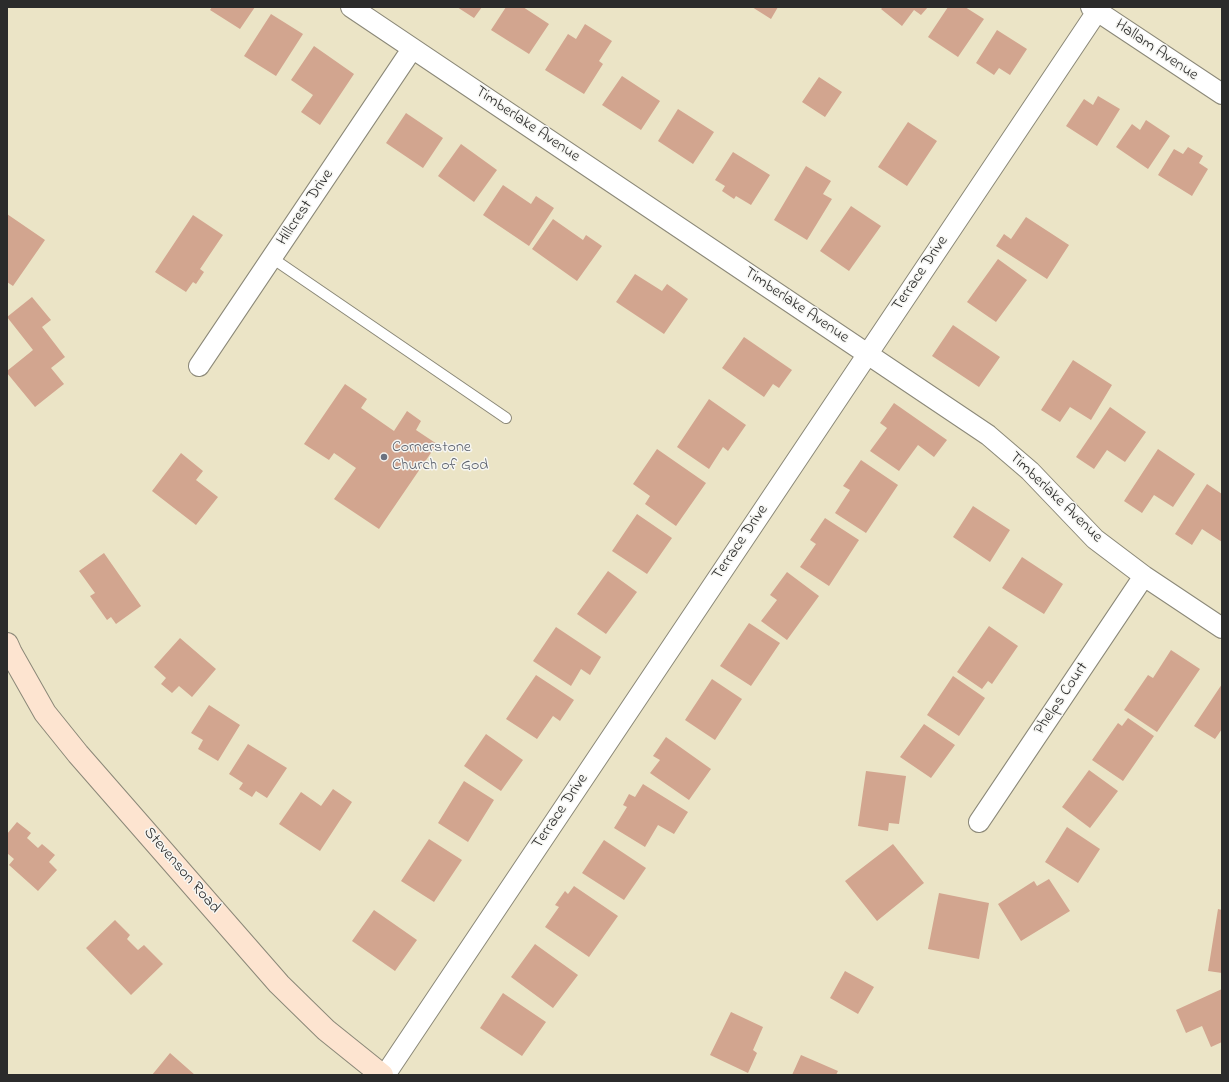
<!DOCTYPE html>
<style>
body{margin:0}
#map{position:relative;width:1229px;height:1082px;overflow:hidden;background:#ebe4c6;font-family:"Indie Flower",sans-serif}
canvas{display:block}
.frame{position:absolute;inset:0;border:8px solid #2b2b2b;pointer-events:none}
</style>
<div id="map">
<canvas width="1229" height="1082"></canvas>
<div class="frame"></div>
</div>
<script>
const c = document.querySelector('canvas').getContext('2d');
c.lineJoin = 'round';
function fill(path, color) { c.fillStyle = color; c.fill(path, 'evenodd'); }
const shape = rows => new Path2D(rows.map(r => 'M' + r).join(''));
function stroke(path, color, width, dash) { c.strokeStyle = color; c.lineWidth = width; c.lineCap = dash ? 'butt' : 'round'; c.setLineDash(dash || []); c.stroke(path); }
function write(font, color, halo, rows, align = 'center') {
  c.font = font + ' "Indie Flower",sans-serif'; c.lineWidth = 3; c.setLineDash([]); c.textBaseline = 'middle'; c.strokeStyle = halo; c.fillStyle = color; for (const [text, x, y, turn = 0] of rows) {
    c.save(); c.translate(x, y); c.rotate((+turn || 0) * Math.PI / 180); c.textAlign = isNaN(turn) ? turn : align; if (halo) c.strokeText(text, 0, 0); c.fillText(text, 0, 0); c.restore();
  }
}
const building = shape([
 [212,7,255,7,240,29,210,10],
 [457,7,482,7,474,18],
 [506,7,523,7,549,24,529,54,491,30],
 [752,7,778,7,771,19],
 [883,7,928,7,921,15,914,10,902,26,881,9],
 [948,7,965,7,984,19,958,57,928,37],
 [271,14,303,34,276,76,244,56],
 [585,24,612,41,599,61,603,64,584,94,545,70,568,34,576,39],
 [997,30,1027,49,1010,75,999,68,994,75,976,63],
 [314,46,354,74,320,125,301,112,313,95,291,80],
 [622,76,660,101,641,130,602,105],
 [819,77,842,92,825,117,802,102],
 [1098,96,1120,109,1097,146,1066,126,1084,99,1093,105],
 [678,109,714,132,693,164,658,141],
 [406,113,443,138,423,168,386,143],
 [1146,120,1170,136,1148,169,1116,147,1132,124,1140,130],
 [908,122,937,141,907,186,878,167],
 [461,144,497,170,474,202,438,176],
 [1188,147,1203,156,1199,163,1208,169,1192,196,1158,175,1174,149,1183,154],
 [733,152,770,175,751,205,736,196,734,199,722,191,725,186,715,180],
 [806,166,831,181,823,194,832,199,807,240,774,220],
 [503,185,531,204,536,196,554,208,529,246,483,215],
 [851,206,881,226,849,271,820,251],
 [7,214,45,240,13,286,7,282],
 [193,215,223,235,200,269,204,272,196,284,193,282,186,292,155,272],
 [1026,217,1069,245,1047,279,996,246,1004,234,1011,239],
 [553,219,583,240,586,235,602,246,577,281,532,249],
 [998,259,1027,280,996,322,967,302],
 [635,274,662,291,667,284,688,299,664,334,616,302],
 [32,297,51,320,42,327,65,357,51,368,64,384,35,407,7,373,7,371,33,350,7,317],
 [953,325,1000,357,979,387,932,356],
 [744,337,792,370,779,388,773,384,764,397,722,368],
 [1073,360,1112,385,1091,420,1070,407,1060,422,1041,410],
 [345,384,367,399,361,408,394,431,407,411,421,421,416,430,437,444,379,529,334,499,356,468,334,453,329,460,304,444],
 [709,399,746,425,728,451,723,447,709,469,677,447],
 [894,403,947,440,934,457,918,445,899,471,870,451,887,428,880,423],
 [1110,407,1146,432,1125,462,1107,450,1094,469,1076,457],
 [657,449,706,483,676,526,645,504,650,496,633,484],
 [1158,449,1195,474,1173,507,1154,495,1142,513,1124,501],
 [181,453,203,471,196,480,218,497,196,525,152,491],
 [861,460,898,485,866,533,835,513,850,490,843,486],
 [1207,484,1222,494,1222,542,1202,529,1192,545,1175,534],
 [973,506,1010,530,990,562,953,537],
 [637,514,672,538,647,574,612,551],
 [825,518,859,540,829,586,800,567,816,544,810,540],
 [104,553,141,606,116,624,111,617,107,620,90,596,95,593,79,571],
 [1022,557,1063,584,1044,614,1002,588],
 [608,571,637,592,606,634,577,614],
 [787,572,819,596,787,640,761,621,777,600,770,595],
 [749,623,780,643,751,686,720,666],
 [989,626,1018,646,992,684,988,681,982,689,957,672],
 [556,627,601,657,590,675,581,669,571,686,533,661],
 [180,638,216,669,192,697,179,686,172,693,161,684,166,678,154,667],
 [1171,650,1200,669,1157,732,1124,710,1148,675,1153,678],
 [536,675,574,700,560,721,553,716,537,739,506,719],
 [953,676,985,698,959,736,927,715],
 [712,679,742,699,715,740,685,720],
 [1222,684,1222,729,1215,739,1194,726],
 [209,705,240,725,218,761,198,749,203,740,191,733],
 [1128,718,1154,736,1123,781,1092,760,1118,723,1122,726],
 [924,724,955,745,931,778,900,757],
 [486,734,523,760,501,791,464,766],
 [666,737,711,769,689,800,650,773,660,760,653,756],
 [248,744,287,768,267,798,256,791,252,797,239,789,243,783,229,774],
 [1089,770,1118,791,1090,828,1062,807],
 [866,771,906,776,899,824,889,823,888,831,858,826],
 [464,781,494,800,468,842,438,823],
 [643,784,688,812,674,834,658,825,645,847,614,828,627,807,623,805,629,794,635,797],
 [333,789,352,802,320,851,279,824,301,792,321,806],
 [17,822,31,833,27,838,38,848,42,844,55,855,49,862,57,870,38,891,9,865,14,859,7,853,7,834],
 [1067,827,1100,849,1078,883,1045,862],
 [429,839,462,860,434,902,401,881],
 [604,840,646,868,624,900,582,873],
 [893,844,924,883,877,921,845,881],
 [1049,879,1070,911,1021,941,998,904,1034,881,1037,886],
 [574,886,618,916,589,957,545,927,559,907,555,905,565,891,568,894],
 [939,893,989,903,979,959,928,949],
 [1218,909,1222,910,1222,973,1208,971],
 [374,910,417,940,395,971,352,941],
 [115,920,130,935,127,939,138,950,144,945,163,964,131,995,86,948],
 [535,944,578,975,553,1008,511,977],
 [845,971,874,987,858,1014,830,998],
 [1222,989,1222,1042,1211,1047,1202,1026,1186,1033,1176,1010],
 [503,993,546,1022,522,1056,480,1028],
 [731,1012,763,1027,753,1050,757,1053,748,1073,710,1055],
 [170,1053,195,1075,152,1075],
 [801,1055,838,1071,836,1075,792,1075]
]);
const service = shape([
 [272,258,506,418]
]);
const minor = shape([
 [351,7,988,435,1030,471,1095,539,1144,576,1222,628],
 [1091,7,1222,94],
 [199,366,412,49],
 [979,822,1144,576],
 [385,1075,1100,7]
]);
const secondary = shape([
 [7,644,11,653,45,713,78,754,279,984,326,1030,382,1075]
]);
const markers = [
 [384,457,4,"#6b7280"]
];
const streetNames = [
 ["Hallam Avenue",1156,51,34],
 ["Timberlake Avenue",527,125,34],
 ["Hillcrest Drive",306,208,-56],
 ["Terrace Drive",921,274,-56],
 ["Timberlake Avenue",796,306,34],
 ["Timberlake Avenue",1055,498,44],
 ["Terrace Drive",741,543,-56],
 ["Phelps Court",1062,699,-56],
 ["Terrace Drive",561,812,-56],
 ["Stevenson Road",181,871,49]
];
const worshipNames = [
 ["Cornerstone",392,448],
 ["Church of God",392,466]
];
fill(building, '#d2a58f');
stroke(service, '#8b8878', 12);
stroke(minor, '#8b8878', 22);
stroke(secondary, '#8b8878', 24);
stroke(service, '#fff', 10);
stroke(minor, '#fff', 20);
stroke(secondary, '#fde4d0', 22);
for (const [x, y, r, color] of markers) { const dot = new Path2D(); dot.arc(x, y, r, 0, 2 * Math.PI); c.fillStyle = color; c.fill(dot); stroke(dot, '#f6f6f2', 1.5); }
write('16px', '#2b2b2b', '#f6f6f2', streetNames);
write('16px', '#5b616d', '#f6f6f2', worshipNames, 'left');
</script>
